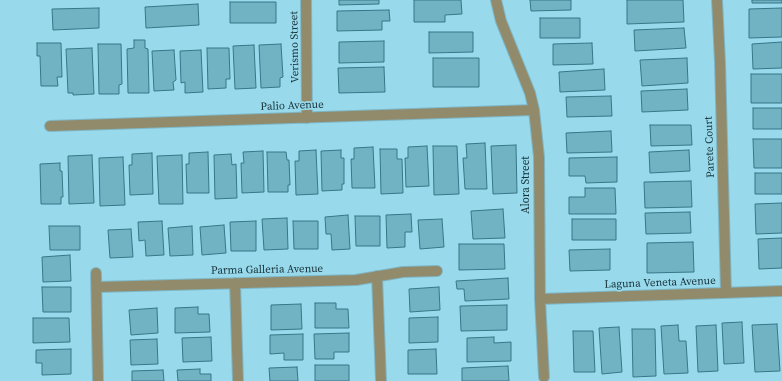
<!DOCTYPE html>
<style>
body{margin:0}
canvas{display:block;background:#98d9eb}
</style>
<canvas width="782" height="381"></canvas>
<script>
const c = document.querySelector('canvas').getContext('2d');
c.lineJoin = 'round';
function fill(path, color) { c.fillStyle = color; c.fill(path, 'evenodd'); }
const shape = rows => new Path2D(rows.map(r => 'M' + r).join(''));
function stroke(path, color, width, dash) { c.strokeStyle = color; c.lineWidth = width; c.lineCap = dash ? 'butt' : 'round'; c.setLineDash(dash || []); c.stroke(path); }
function write(font, color, halo, rows, align = 'center') {
  c.font = font + ' "Source Serif 4",serif'; c.lineWidth = 3.5; c.setLineDash([]); c.textBaseline = 'middle'; c.strokeStyle = halo; c.fillStyle = color; for (const [text, x, y, turn = 0] of rows) {
    c.save(); c.translate(x, y); c.rotate((+turn || 0) * Math.PI / 180); c.textAlign = isNaN(turn) ? turn : align; if (halo) c.strokeText(text, 0, 0); c.fillText(text, 0, 0); c.restore();
  }
}
const building = shape([
 [339,0,379,0,379,4,339,5,339,0],
 [414,0,461,0,462,14,445,15,445,22,414,22,414,0],
 [530,0,571,0,571,10,531,11,530,0],
 [627,0,683,0,684,22,627,24,627,0],
 [752,0,782,0,782,3,752,3,752,0],
 [230,2,276,2,276,23,230,23,230,2],
 [198,4,199,25,146,28,145,7,198,4],
 [99,8,99,28,53,30,52,9,99,8],
 [782,8,782,37,749,38,749,9,782,8],
 [389,10,390,21,382,21,382,30,337,31,337,11,389,10],
 [540,18,580,18,580,38,540,38,540,18],
 [684,28,686,48,635,51,634,30,684,28],
 [429,32,473,32,473,52,429,53,429,32],
 [134,40,145,40,145,48,148,49,149,93,128,93,127,49,134,48,134,40],
 [384,41,384,62,339,63,339,42,384,41],
 [782,42,782,68,753,69,752,44,782,42],
 [37,43,61,43,62,77,57,77,58,86,41,86,40,56,37,56,37,43],
 [592,43,593,64,553,65,553,44,592,43],
 [98,44,121,44,122,84,119,85,119,94,99,94,98,44],
 [281,44,283,77,280,78,280,87,261,88,259,45,281,44],
 [254,45,256,88,235,89,233,46,254,45],
 [92,48,94,94,73,95,73,93,68,93,66,49,92,48],
 [207,48,229,48,230,79,226,79,226,88,208,89,207,48],
 [174,50,176,80,173,82,174,90,154,91,152,51,174,50],
 [201,50,203,92,185,93,185,82,181,83,180,51,201,50],
 [433,58,479,58,479,87,433,87,433,58],
 [687,58,688,83,642,86,640,60,687,58],
 [384,67,385,92,339,93,338,68,384,67],
 [604,69,605,90,560,92,559,72,604,69],
 [751,74,782,74,782,103,751,103,751,74],
 [687,89,688,110,642,112,641,91,687,89],
 [611,96,612,116,567,117,566,97,611,96],
 [753,108,782,108,782,129,753,129,753,108],
 [650,125,691,125,692,145,651,146,650,125],
 [611,131,612,152,567,153,566,133,611,131],
 [753,139,782,139,782,168,754,168,753,139],
 [485,143,487,189,465,189,463,158,467,158,466,144,485,143],
 [516,145,517,193,493,194,491,146,516,145],
 [427,146,429,186,406,187,405,158,408,158,408,147,427,146],
 [433,146,457,146,459,194,434,195,433,146],
 [373,147,375,188,352,188,351,159,354,159,354,148,373,147],
 [380,149,397,149,397,159,402,159,403,193,381,194,380,149],
 [316,150,318,194,296,195,295,161,299,161,299,151,316,150],
 [341,150,341,158,344,158,344,184,342,184,342,190,322,191,321,151,341,150],
 [689,150,690,171,650,173,649,152,689,150],
 [263,151,264,192,242,193,241,163,244,163,243,152,263,151],
 [208,152,209,193,187,193,186,164,189,164,189,153,208,152],
 [267,152,286,152,287,160,289,160,290,185,288,185,288,192,268,192,267,152],
 [152,153,153,194,130,195,129,165,132,165,132,154,152,153],
 [231,154,232,165,236,164,237,198,215,199,214,155,231,154],
 [92,155,94,203,69,204,68,156,92,155],
 [182,155,183,204,159,204,157,156,182,155],
 [123,157,125,205,100,206,99,158,123,157],
 [617,157,617,182,586,183,585,176,569,176,569,158,617,157],
 [60,163,60,171,62,171,63,197,61,197,61,204,41,204,40,164,60,163],
 [755,173,782,173,782,194,755,194,755,173],
 [691,181,692,207,645,208,644,182,691,181],
 [585,188,615,188,616,214,569,214,569,197,585,197,585,188],
 [782,203,782,233,756,234,755,204,782,203],
 [503,209,505,238,473,239,471,211,503,209],
 [690,212,691,233,646,234,645,213,690,212],
 [411,214,412,232,405,232,405,247,387,248,386,215,411,214],
 [348,215,350,249,332,250,331,234,326,234,325,217,348,215],
 [355,216,380,216,380,246,356,246,355,216],
 [287,218,288,249,264,250,262,219,287,218],
 [442,219,444,247,420,249,418,220,442,219],
 [572,219,616,219,616,240,572,240,572,219],
 [162,221,164,255,146,256,145,240,139,241,138,222,162,221],
 [256,221,256,251,231,251,230,222,256,221],
 [293,221,318,221,318,249,294,249,293,221],
 [224,225,226,253,202,255,200,227,224,225],
 [49,226,80,226,80,250,50,250,49,226],
 [192,226,193,255,170,256,168,228,192,226],
 [131,229,133,257,110,258,108,230,131,229],
 [782,238,782,268,759,269,758,239,782,238],
 [693,242,694,272,647,273,647,243,693,242],
 [459,244,504,244,505,269,459,270,459,244],
 [610,249,610,270,570,271,569,250,610,249],
 [70,255,71,281,43,282,42,257,70,255],
 [508,278,509,299,465,301,464,289,457,289,456,281,508,278],
 [42,287,71,287,71,312,43,312,42,287],
 [439,287,440,310,410,312,409,289,439,287],
 [315,303,336,303,336,309,348,309,349,328,315,328,315,303],
 [301,304,302,329,271,330,271,305,301,304],
 [507,305,507,330,461,331,460,306,507,305],
 [198,307,198,314,209,314,210,332,175,333,175,308,198,307],
 [157,308,158,333,131,335,129,310,157,308],
 [438,317,438,342,409,343,409,318,438,317],
 [33,318,69,318,70,342,33,343,33,318],
 [742,322,744,363,724,364,722,323,742,322],
 [777,324,780,371,755,372,752,325,777,324],
 [678,325,679,341,686,341,688,373,664,374,661,326,678,325],
 [716,325,718,371,698,372,696,326,716,325],
 [619,327,622,372,602,374,599,328,619,327],
 [632,329,655,329,656,376,633,377,632,329],
 [573,331,593,331,595,372,574,372,573,331],
 [349,333,349,352,334,352,334,359,315,359,314,334,349,333],
 [303,334,303,360,284,360,284,353,270,354,270,335,303,334],
 [211,337,212,361,183,362,182,338,211,337],
 [494,337,494,343,511,342,511,361,467,362,467,338,494,337],
 [157,339,158,364,131,365,130,340,157,339],
 [71,349,71,374,42,375,42,363,36,363,36,350,71,349],
 [436,349,437,374,408,374,408,350,436,349],
 [315,365,349,365,349,381,315,381,315,365],
 [508,366,509,381,462,381,462,368,508,366],
 [297,367,298,381,270,381,269,368,297,367],
 [200,369,200,374,211,374,211,381,178,381,177,370,200,369],
 [163,370,164,381,132,381,132,371,163,370]
]);
const minor = shape([
 [306,0,307,118],
 [496,0,501,21,530,93,534,110,539,157,540,299,544,377],
 [717,0,720,62,726,293],
 [50,126,534,110],
 [96,273,98,381],
 [377,276,381,381],
 [235,283,238,381],
 [97,287,356,280,403,272,437,271],
 [540,299,782,291]
]);
const streetNames = [
 ["Verismo Street",295,47,-91],
 ["Palio Avenue",292,106,-2],
 ["Parete Court",710,147,-92],
 ["Alora Street",526,185,-90],
 ["Parma Galleria Avenue",267,270,-1],
 ["Laguna Veneta Avenue",660,283,-2]
];
fill(building, '#71b2c3');
stroke(building, '#377788', 1);
stroke(minor, '#7eb7c7', 12);
stroke(minor, '#928b6b', 10);
write('11px', '#153037', '#98d9eb', streetNames);
</script>
